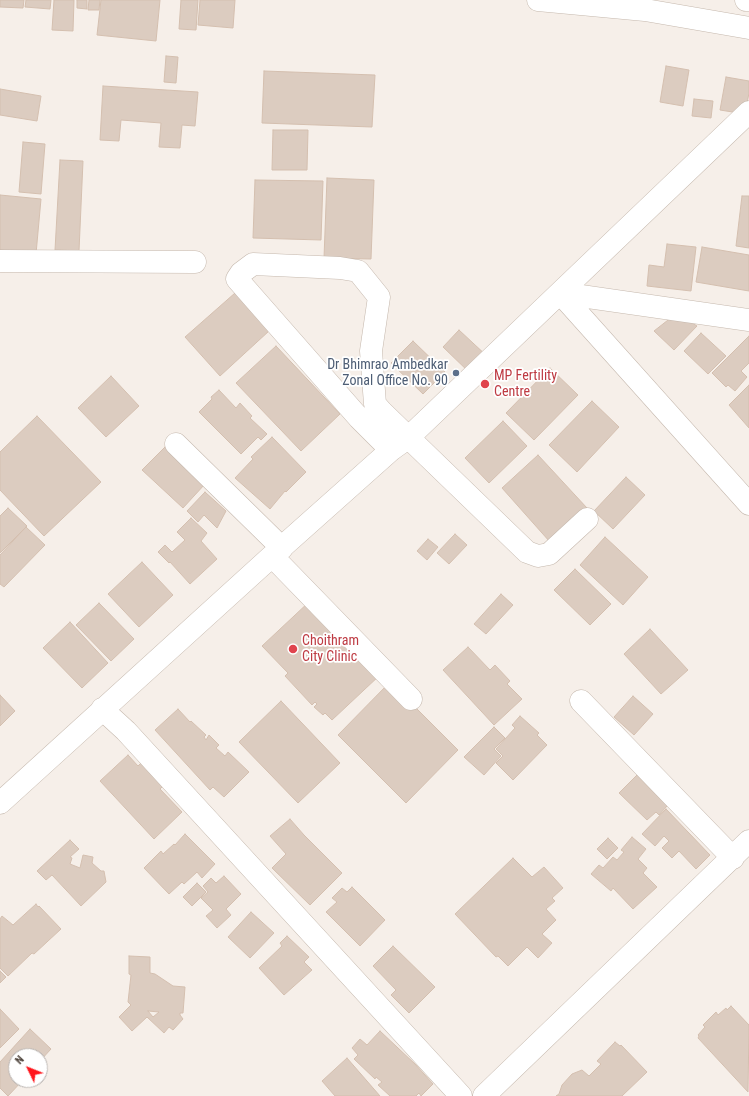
<!DOCTYPE html>
<style>
body{margin:0}
#map{position:relative;width:749px;height:1096px;overflow:hidden;background:#f6efe9;font-family:"Roboto Condensed",sans-serif}
canvas{display:block}
.north{position:absolute;left:8px;top:1048px;width:40px;height:40px;box-sizing:border-box;background:#fff;border:1px solid #b7b2af;border-radius:50%;rotate:313deg;font-size:11px;font-weight:700;line-height:16px;text-align:center;color:#4a3f36}
.north::after{content:'';display:block;margin:auto;width:14px;height:18px;background:#ff161c;clip-path:polygon(50% 0,100% 100%,50% 72%,0 100%)}
</style>
<div id="map">
<canvas width="749" height="1096"></canvas>
<div class="north">N</div>
</div>
<script>
const c = document.querySelector('canvas').getContext('2d');
c.lineJoin = 'round';
function fill(path, color) { c.fillStyle = color; c.fill(path, 'evenodd'); }
const shape = rows => new Path2D(rows.map(r => 'M' + r).join(''));
function stroke(path, color, width, dash) { c.strokeStyle = color; c.lineWidth = width; c.lineCap = dash ? 'butt' : 'round'; c.setLineDash(dash || []); c.stroke(path); }
function write(font, color, halo, rows, align = 'center') {
  c.font = font + ' "Roboto Condensed",sans-serif'; c.lineWidth = 3.5; c.setLineDash([]); c.textBaseline = 'middle'; c.strokeStyle = halo; c.fillStyle = color; for (const [text, x, y, turn = 0] of rows) {
    c.save(); c.translate(x, y); c.rotate((+turn || 0) * Math.PI / 180); c.textAlign = isNaN(turn) ? turn : align; if (halo) c.strokeText(text, 0, 0); c.fillText(text, 0, 0); c.restore();
  }
}
const building = shape([
 [0,0,24,0,23,8,0,7,0,0],
 [26,0,51,0,50,9,25,7,26,0],
 [54,0,74,0,73,31,52,30,54,0],
 [77,0,87,0,87,9,77,8,77,0],
 [89,0,100,0,99,10,88,10,89,0],
 [101,0,160,0,156,41,97,35,101,0],
 [181,0,198,0,196,30,179,29,181,0],
 [200,0,235,0,233,28,198,25,200,0],
 [166,56,178,57,176,83,164,82,166,56],
 [666,66,689,70,683,106,660,102,666,66],
 [264,71,375,75,372,127,262,123,264,71],
 [726,77,749,81,749,93,745,114,720,110,726,77],
 [103,86,198,92,195,126,182,125,180,148,159,147,161,123,121,120,119,141,100,140,103,86],
 [0,89,41,96,37,121,0,115,0,89],
 [694,99,713,101,711,118,692,116,694,99],
 [273,130,308,130,307,170,272,170,273,130],
 [23,142,45,144,41,194,19,192,23,142],
 [60,160,83,161,79,251,55,250,60,160],
 [327,178,374,180,371,259,324,258,327,178],
 [255,180,323,181,321,240,253,238,255,180],
 [0,195,41,199,36,254,0,250,0,195],
 [742,196,749,196,749,248,736,246,742,196],
 [667,244,696,247,691,291,647,286,649,265,664,267,667,244],
 [702,247,749,255,749,291,696,282,702,247],
 [235,293,269,331,220,376,185,337,235,293],
 [677,313,697,326,674,350,654,331,677,313],
 [459,330,488,357,471,374,443,347,459,330],
 [701,333,726,356,708,374,684,351,701,333],
 [749,336,749,363,741,371,747,377,735,391,728,385,726,387,712,373,749,336],
 [413,341,445,372,423,394,391,363,413,341],
 [276,346,340,414,301,451,236,383,276,346],
 [550,368,578,395,534,440,506,413,550,368],
 [111,376,139,406,106,437,78,408,111,376],
 [749,385,749,428,729,405,749,385],
 [219,390,236,408,240,403,252,416,250,418,267,434,261,440,258,437,241,454,199,412,212,399,211,397,219,390],
 [592,401,619,427,577,472,549,445,592,401],
 [37,416,101,482,44,536,0,490,0,452,37,416],
 [503,421,527,446,489,483,465,458,503,421],
 [272,437,306,472,286,492,285,491,270,509,235,478,253,459,251,457,272,437],
 [165,447,205,484,183,508,142,470,165,447],
 [538,455,587,508,550,542,502,488,538,455],
 [626,477,645,495,613,529,594,511,626,477],
 [205,492,226,511,217,528,204,515,198,522,187,511,205,492],
 [8,508,27,526,0,553,0,516,8,508],
 [191,518,207,533,201,541,217,559,190,584,170,562,169,563,158,552,165,545,172,552,185,540,177,532,191,518],
 [26,527,45,545,4,587,0,584,0,555,26,527],
 [455,534,467,545,449,564,437,553,455,534],
 [605,537,648,577,623,605,580,565,605,537],
 [428,539,438,547,427,560,417,551,428,539],
 [142,562,173,595,139,627,108,594,142,562],
 [575,569,611,604,590,625,554,590,575,569],
 [501,594,513,605,486,634,474,624,501,594],
 [310,601,380,675,332,720,325,713,323,715,314,707,317,704,315,702,312,705,285,676,288,673,262,646,310,601],
 [99,603,134,639,111,661,76,625,99,603],
 [70,622,108,663,82,688,43,648,70,622],
 [650,629,688,670,661,694,624,654,650,629],
 [468,647,490,670,495,665,510,681,507,684,522,699,494,725,443,670,468,647],
 [390,682,458,750,406,803,338,735,390,682],
 [0,695,15,711,0,726,0,695],
 [633,696,653,714,634,735,614,717,633,696],
 [281,701,340,763,298,803,239,742,281,701],
 [178,709,190,722,191,721,206,735,204,737,206,740,209,735,219,745,216,748,225,756,228,752,249,772,224,797,213,787,210,790,155,730,178,709],
 [520,716,539,733,537,735,547,745,513,780,496,763,503,756,496,749,515,728,512,725,520,716],
 [494,727,505,738,494,749,501,756,484,775,464,757,494,727],
 [128,755,138,766,142,762,163,786,160,789,182,812,154,839,100,781,128,755],
 [637,775,667,806,659,815,656,812,647,820,619,793,637,775],
 [666,809,710,855,696,869,679,851,672,858,662,848,669,841,664,836,655,846,642,834,666,809],
 [290,819,304,835,342,873,310,905,272,868,286,854,270,836,290,819],
 [185,834,215,864,202,878,197,872,184,884,182,882,169,894,144,868,161,851,163,854,174,844,175,845,185,834],
 [632,837,646,849,638,859,647,868,643,873,657,887,633,909,613,888,611,891,591,874,599,865,603,868,613,857,617,860,624,852,621,850,632,837],
 [608,838,618,848,607,859,597,849,608,838],
 [70,840,79,849,70,857,72,858,70,864,80,868,83,855,93,857,92,863,101,871,104,871,106,882,81,906,52,875,46,880,37,871,70,840],
 [513,858,532,877,544,867,563,888,552,898,555,901,546,909,556,920,542,934,552,943,538,958,527,947,508,966,498,956,496,957,455,914,513,858],
 [224,876,241,894,226,909,231,915,217,928,206,916,213,910,201,898,208,892,203,886,211,878,216,883,224,876],
 [197,883,206,892,192,906,183,897,197,883],
 [352,887,385,920,360,946,326,912,337,902,332,898,342,888,347,892,352,887],
 [36,904,38,907,39,906,61,929,34,954,32,953,8,976,0,968,0,919,2,916,13,925,36,904],
 [251,912,274,933,250,958,228,937,251,912],
 [287,936,309,957,304,962,312,970,284,995,259,968,282,946,280,943,287,936],
 [393,946,435,987,409,1013,391,995,396,990,373,966,393,946],
 [129,956,150,957,150,973,155,974,173,986,185,987,183,1013,180,1013,180,1015,183,1019,173,1030,169,1027,164,1033,147,1017,132,1031,119,1017,131,1005,128,1002,131,975,129,974,129,956],
 [148,1011,159,1012,153,1017,148,1011],
 [0,971,6,977,0,983,0,971],
 [731,1006,749,1025,748,1092,698,1038,699,1036,698,1035,705,1027,703,1025,716,1012,718,1015,726,1008,727,1010,731,1006],
 [0,1009,19,1029,0,1048,0,1009],
 [30,1029,51,1049,40,1061,40,1056,16,1056,16,1080,23,1080,8,1096,0,1088,0,1062,30,1029],
 [380,1031,415,1064,433,1084,421,1096,419,1093,416,1096,390,1096,378,1085,382,1082,376,1077,375,1079,354,1059,358,1055,352,1048,360,1039,367,1045,380,1031],
 [615,1042,620,1046,621,1045,647,1072,622,1096,556,1096,559,1094,562,1085,572,1074,582,1070,589,1076,601,1064,597,1061,615,1042],
 [347,1058,380,1096,335,1096,322,1081,347,1058]
]);
const minor = shape([
 [538,0,645,10,749,28],
 [746,0,749,0],
 [0,261,195,262],
 [560,293,749,504],
 [560,293,749,320],
 [176,444,282,548],
 [391,450,359,418,237,279,241,273,253,264,340,268,358,271,379,297,371,351,375,404,382,412,527,552,538,556,549,554,587,519],
 [272,556,411,699],
 [581,701,733,858],
 [102,709,126,731,461,1096],
 [0,803,272,556,391,450,409,437,749,112],
 [484,1096,749,841]
]);
const markers = [
 [456,373,4,"#5c6f8a"],
 [485,384,5,"#e0444e"],
 [293,649,5,"#e0444e"]
];
const serviceNames = [
 ["Dr Bhimrao Ambedkar",448,365],
 ["Zonal Office No. 90",448,381]
];
const healthNames = [
 ["MP Fertility",494,376],
 ["Centre",494,392],
 ["Choithram",302,641],
 ["City Clinic",302,657]
];
fill(building, '#dcccc0');
stroke(building, '#d4bfaf', 1);
stroke(minor, '#c5b8ad', 23);
stroke(minor, '#fff', 22);
for (const [x, y, r, color] of markers) { const dot = new Path2D(); dot.arc(x, y, r, 0, 2 * Math.PI); c.fillStyle = color; c.fill(dot); stroke(dot, '#fff', 1.5); }
write('14px', '#4e5e75', '#fff', serviceNames, 'right');
write('14px', '#be3a42', '#fff', healthNames, 'left');
</script>
